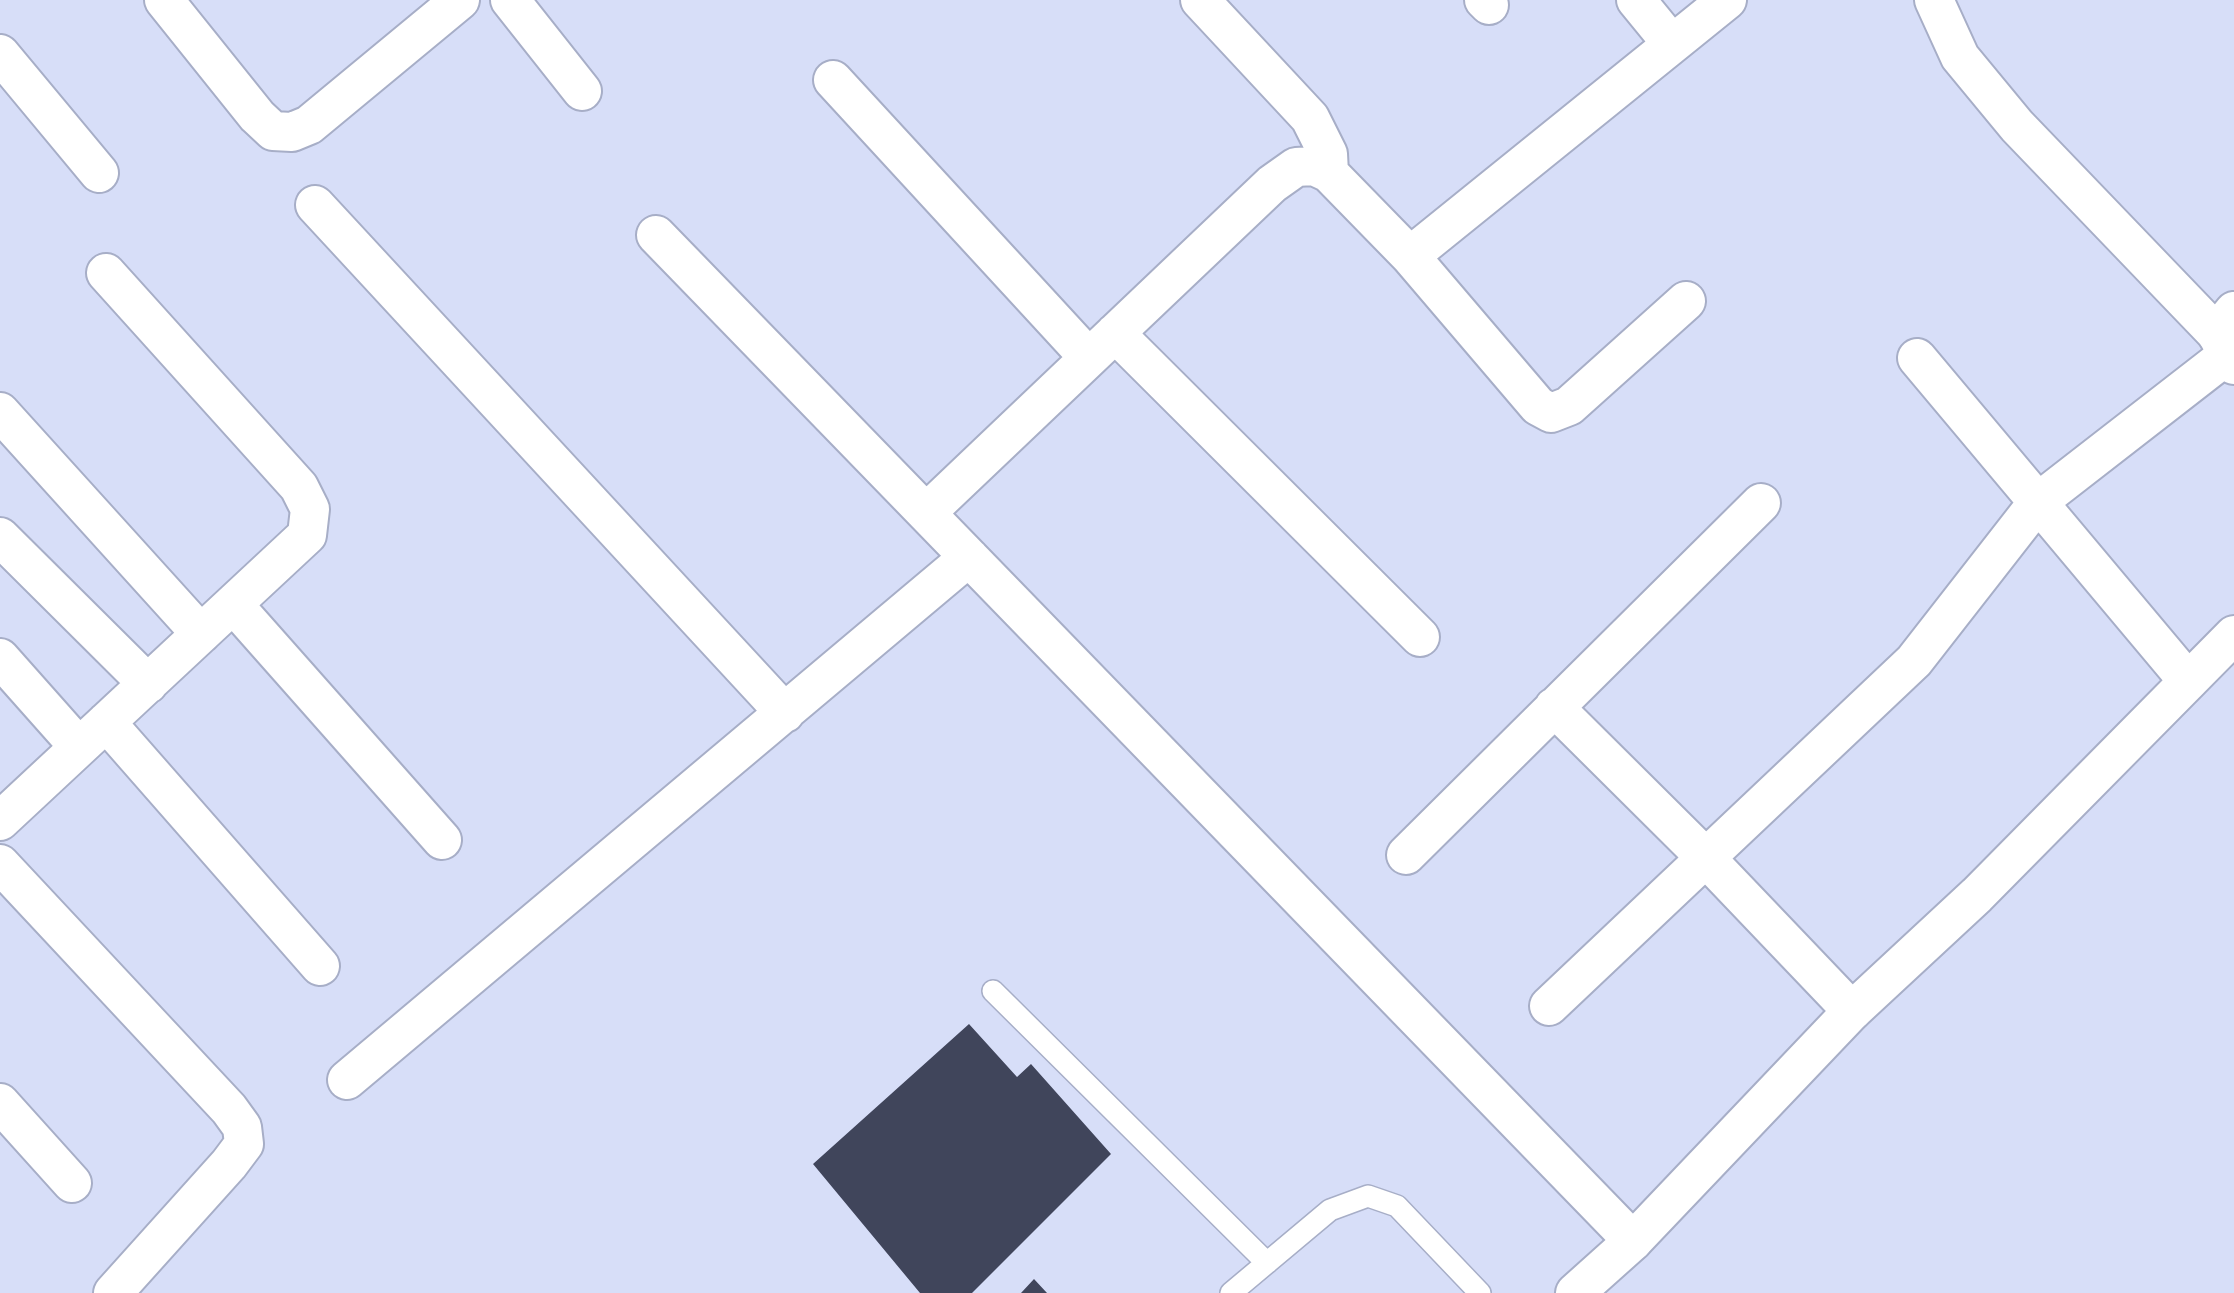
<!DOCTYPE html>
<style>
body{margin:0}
canvas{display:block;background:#d7def8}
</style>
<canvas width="2234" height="1293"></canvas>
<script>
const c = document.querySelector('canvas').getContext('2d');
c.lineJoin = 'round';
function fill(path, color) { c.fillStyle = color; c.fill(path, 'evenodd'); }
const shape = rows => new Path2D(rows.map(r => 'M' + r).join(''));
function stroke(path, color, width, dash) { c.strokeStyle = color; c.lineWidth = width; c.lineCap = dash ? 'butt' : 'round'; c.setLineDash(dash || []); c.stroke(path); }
const building = shape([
 [969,1024,1017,1077,1031,1064,1111,1154,972,1293,920,1293,813,1164],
 [1034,1279,1047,1293,1021,1293]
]);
const service = shape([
 [993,991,1267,1263],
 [1231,1293,1330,1210,1368,1196,1397,1206,1480,1293]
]);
const minor = shape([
 [164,0,257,116,273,131,292,132,309,125,460,0],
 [510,0,582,91],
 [1200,0,1310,118,1328,154,1329,173],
 [1484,0,1489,5],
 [1636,0,1672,44],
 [1934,0,1960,57,2017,126,2216,333],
 [0,54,99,173],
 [833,80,1089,358],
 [315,205,785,713],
 [656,235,1633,1241],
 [1410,256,1727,0],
 [1115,333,1420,637],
 [1917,358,2188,681],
 [0,412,201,634],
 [926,513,1272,184,1296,167,1314,166,1329,173,1410,256,1538,406,1551,413,1569,406,1686,301],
 [0,537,148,684],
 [233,604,442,840],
 [0,658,79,747],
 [1554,707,1704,856,1852,1011],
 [106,722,320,966],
 [0,821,307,535,310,509,299,487,106,273],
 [1406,855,1761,503],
 [0,864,229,1109,242,1127,244,1144,229,1164,113,1293],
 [1549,1006,1914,661,2038,502,2226,356],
 [347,1080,969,557],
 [0,1103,72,1183]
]);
const secondary = shape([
 [2234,311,2216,333,2234,365],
 [1575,1293,1633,1241,1852,1011,1977,895,2234,635]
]);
fill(building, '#40455b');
stroke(service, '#a7aec7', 24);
stroke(minor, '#a7aec7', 42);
stroke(secondary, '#a7aec7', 42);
stroke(service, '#fff', 21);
stroke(minor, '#fff', 38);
stroke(secondary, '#fff', 38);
</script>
